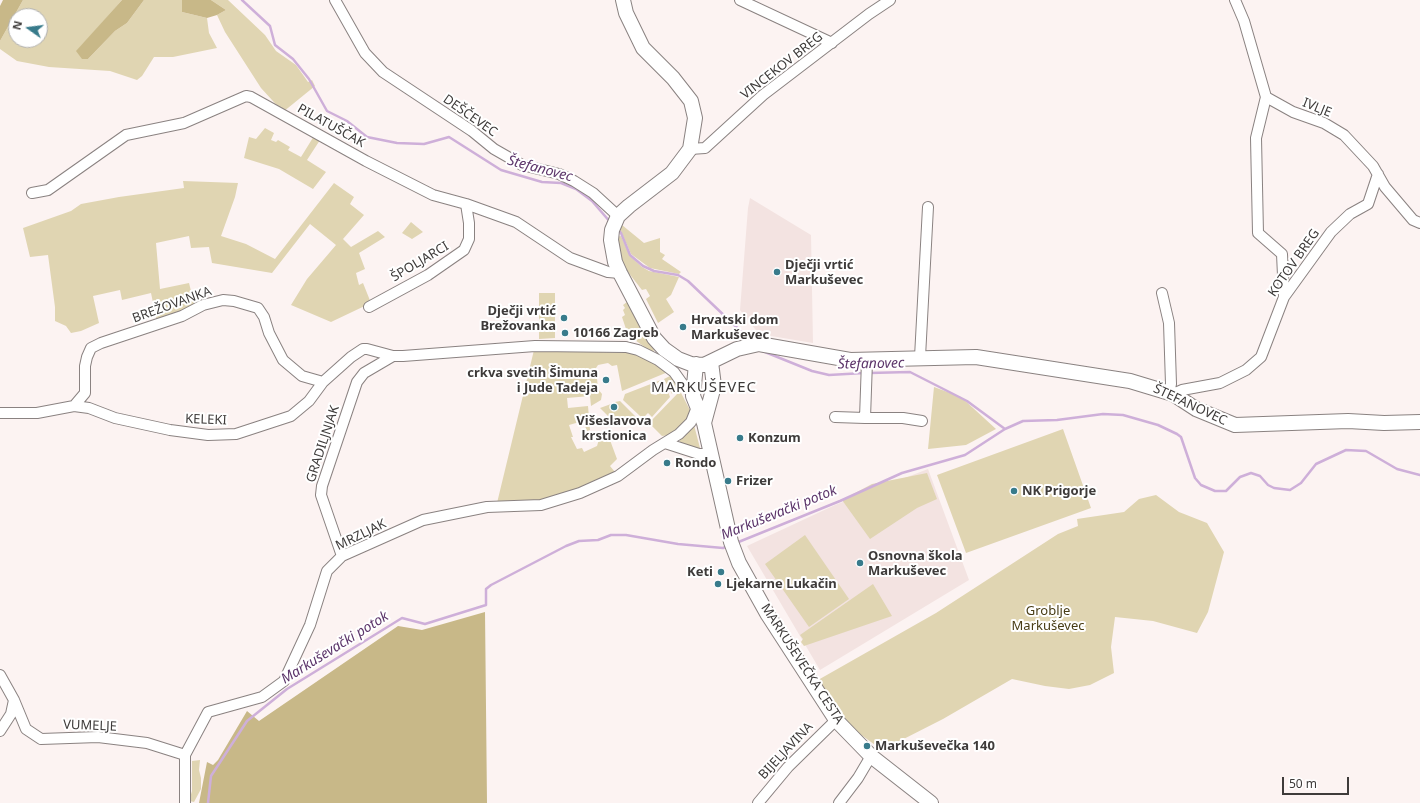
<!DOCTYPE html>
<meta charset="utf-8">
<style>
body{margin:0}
#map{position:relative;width:1420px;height:803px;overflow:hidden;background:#fcf3f2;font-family:"Noto Sans",sans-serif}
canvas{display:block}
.north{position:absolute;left:8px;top:8px;width:40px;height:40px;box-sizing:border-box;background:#fff;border:1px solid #b2b1b0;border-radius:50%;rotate:284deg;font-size:11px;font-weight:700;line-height:16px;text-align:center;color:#3e3b3a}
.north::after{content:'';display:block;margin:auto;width:14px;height:18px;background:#387b8b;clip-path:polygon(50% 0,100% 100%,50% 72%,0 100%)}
.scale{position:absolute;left:1282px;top:777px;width:67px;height:18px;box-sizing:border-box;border:2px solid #3e3b3a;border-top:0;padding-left:5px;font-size:12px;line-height:14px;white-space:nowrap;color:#3e3b3a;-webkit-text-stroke:3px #fff;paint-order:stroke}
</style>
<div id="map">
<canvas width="1420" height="803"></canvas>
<div class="north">N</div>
<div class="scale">50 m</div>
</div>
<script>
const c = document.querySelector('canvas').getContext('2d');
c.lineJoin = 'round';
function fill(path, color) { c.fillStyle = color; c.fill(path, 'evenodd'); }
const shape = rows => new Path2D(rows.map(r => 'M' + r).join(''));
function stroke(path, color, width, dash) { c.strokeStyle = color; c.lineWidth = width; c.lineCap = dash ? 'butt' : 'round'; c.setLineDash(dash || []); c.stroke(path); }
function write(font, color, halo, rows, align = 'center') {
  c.font = font + ' "Noto Sans",sans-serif'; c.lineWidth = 4; c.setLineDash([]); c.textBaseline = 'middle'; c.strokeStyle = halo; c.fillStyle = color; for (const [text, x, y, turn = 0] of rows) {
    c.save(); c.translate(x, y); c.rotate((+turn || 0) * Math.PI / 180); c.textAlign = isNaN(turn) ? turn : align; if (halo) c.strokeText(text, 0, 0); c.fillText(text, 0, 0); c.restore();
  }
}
const built = shape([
 [750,198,811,235,813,343,759,334,740,310,748,208],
 [928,469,969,580,820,670,747,546,835,505]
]);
const green = shape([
 [23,0,122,0,77,51,88,59,115,31,127,23,144,0,182,0,182,12,207,18,209,33,217,48,173,57,154,57,142,76,137,80,110,71,49,67,17,61,0,49,0,41],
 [16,16,40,16,40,40,16,40],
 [211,0,228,0,265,35,276,51,296,65,308,82,312,80,315,86,283,112,261,88,225,32,217,15,226,10],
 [265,128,274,133,271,140,276,142,278,140,290,147,288,150,301,157,314,136,320,140,307,160,326,172,313,189,279,169,244,158,249,137,256,139],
 [183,181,238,183,235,197,221,236,246,244,275,259,334,183,354,197,350,204,364,215,343,239,351,247,378,231,385,237,359,253,365,269,356,273,359,285,363,283,371,303,331,322,291,305,307,279,336,245,310,224,272,273,212,263,209,247,191,248,189,236,156,243,160,289,189,283,195,307,157,322,151,293,122,300,120,290,93,296,99,323,81,331,71,333,66,326,55,321,55,307,48,255,30,257,23,228,71,211,81,204,119,197,184,188],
 [411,222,423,232,412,239,402,233],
 [622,225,644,243,660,238,660,252,665,255,662,259,681,272,679,274,650,268,631,254,620,229],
 [621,236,630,256,642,267,649,271,679,277,671,295,666,299,674,312,658,323,646,299,650,296,646,289,642,290,624,267,616,237],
 [539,293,555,293,555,338,539,339],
 [627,302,646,334,648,341,654,349,653,353,628,335,622,317,625,315,623,310,625,308,623,305],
 [534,350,632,353,649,359,668,372,622,391,617,365,612,366,608,363,598,365,596,368,598,389,602,394,601,400,591,406,590,396,567,398,568,408,588,406,590,430,587,431,583,421,569,425,573,437,571,437,577,449,582,448,584,452,597,446,600,436,607,432,617,459,610,466,615,472,606,478,537,503,497,503],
 [672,375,678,387,672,394,664,379],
 [661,380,650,389,651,394,656,395,667,389,670,397,652,417,648,413,644,417,640,416,623,400,625,394],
 [934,387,961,397,996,429,966,445,928,449],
 [680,391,690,410,690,414,687,421,670,435,662,436,649,423],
 [620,401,636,417,621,423,608,416,600,408,611,404,611,410,615,411,617,408,615,402],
 [694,425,700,448,695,449,680,445,680,440],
 [1063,429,1091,508,966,553,937,475],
 [927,473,937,499,917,508,870,539,842,500,872,484],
 [1156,495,1179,512,1207,523,1224,552,1208,612,1197,633,1153,621,1115,617,1111,647,1114,673,1090,685,1069,689,1045,686,1012,679,943,719,882,750,849,726,818,680,936,613,1058,534,1078,526,1077,519,1124,512,1139,499],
 [805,535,849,599,809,627,765,564],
 [873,584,892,616,804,646,801,642,803,639,800,635],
 [200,760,199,770,201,778,201,789,194,802,189,801,192,791,192,761]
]);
const forest = shape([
 [3,0,23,0,0,41,0,6],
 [122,0,144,0,127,23,115,31,88,59,82,59,76,51],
 [182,0,211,0,226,10,217,15,207,18,182,12],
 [485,612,487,803,199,803,207,762,213,765,218,760,247,711,259,721,398,626,422,630]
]);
const stream = shape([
 [242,0,270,26,275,45,293,59,309,79,327,111,347,121,367,137,397,143,424,144,449,137,501,170,542,182,561,183,576,189,592,201,611,223],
 [617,229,621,233,630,255,643,266,654,271,678,275,688,281,751,341],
 [760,350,812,371,829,375,864,373],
 [869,373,910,372,967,401,1005,429,1023,421,1057,420,1103,414,1123,415,1158,425,1177,434,1181,437,1195,478,1201,485,1215,491,1226,491,1240,477,1251,473,1260,476,1268,485,1274,488,1290,490,1301,483,1316,464,1346,450,1366,451,1397,469,1420,475],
 [736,543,840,501,902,473,965,455,1005,429],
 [208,803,211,776,247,721,287,689,402,618,425,624,486,605,486,589,491,585,566,546,579,541,598,540,611,535,626,535,678,544,723,548,728,546]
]);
const street = shape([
 [335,0,365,53,383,72,472,131,494,149,522,165,559,174,574,181,593,193,618,216],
 [740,0,832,43],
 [1235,0,1244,21,1266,97,1293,112,1324,123,1344,135,1373,166,1385,187,1413,220,1420,223],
 [1266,97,1256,138,1258,233,1282,254,1284,297],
 [690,149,705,148,763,95,869,14,890,0],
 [32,193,48,190,126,135,184,123,246,96,251,97,366,161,433,195,466,204,516,222,570,258,608,272,620,273],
 [1162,293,1169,323,1171,384,1169,392],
 [369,307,428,275,464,250,469,239,469,223,466,204],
 [920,357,928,207],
 [1173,394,1182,390,1220,383,1246,370,1261,357,1284,297,1331,232,1350,214,1368,204,1378,174],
 [74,406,89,408,115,418,170,430,208,435,236,434,291,416,309,401,323,382,351,357,363,349,367,349,393,356,403,356,535,346,626,347,638,350,658,360,674,372,684,386,693,393],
 [0,413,37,413,74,406,85,393,85,366,87,357,91,348,101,343,182,316,203,305,223,300,234,301,258,308,264,317,269,333,283,360,302,376,323,382],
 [835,417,865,418,867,361],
 [865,418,903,418,922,421],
 [665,443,699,454,711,454],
 [342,556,321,495,322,486,357,382,364,373,393,356],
 [0,675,14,700,26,729,41,739,98,737,147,743,185,755],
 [0,731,11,714,14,700],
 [185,803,185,755,208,712,262,697,284,681,310,625,327,571,342,556,423,520,487,507,541,505,580,493,618,476,653,450,679,434,691,422,697,407],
 [758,803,788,767,836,720],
 [839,803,858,778,871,756]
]);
const secondary = shape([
 [623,0,626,13,643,48,673,78,691,101,695,118,690,149,672,173,629,206,618,216,612,230,611,240,615,262,620,273,654,338,664,349,678,359,691,364,704,365,737,349,759,344,850,360,976,357,1130,381,1173,394,1196,409,1235,425,1348,421,1384,423,1420,422],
 [696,364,693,396,704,423,731,542,739,563,768,615,836,720,871,756,931,803],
 [704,423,714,386,711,362]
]);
const markers = [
 [777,272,4,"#387b8b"],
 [564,318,4,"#387b8b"],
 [683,327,4,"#387b8b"],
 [565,333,4,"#387b8b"],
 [606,380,4,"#387b8b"],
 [614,407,4,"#387b8b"],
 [740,438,4,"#387b8b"],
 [667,463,4,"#387b8b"],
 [728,481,4,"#387b8b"],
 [1014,491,4,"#387b8b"],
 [860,563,4,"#387b8b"],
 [721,572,4,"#387b8b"],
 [718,584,4,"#387b8b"],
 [867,746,4,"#387b8b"]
];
const streetNames = [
 ["VINCEKOV BREG",782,66,-38],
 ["IVLJE",1317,108,22],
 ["DEŠČEVEC",470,116,35],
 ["PILATUŠČAK",331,126,29],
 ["ŠPOLJARCI",420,262,-31],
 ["KOTOV BREG",1294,263,-55],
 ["BREŽOVANKA",172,305,-20],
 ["ŠTEFANOVEC",1190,405,25],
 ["KELEKI",206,420,2],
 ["GRADILJNJAK",323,444,-72],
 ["MRZLJAK",361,535,-26],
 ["MARKUŠEVEČKA CESTA",802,664,57],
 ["VUMELJE",90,726,2],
 ["BIJELJAVINA",786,751,-47]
];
const poiNames = [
 ["Dječji vrtić",785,265],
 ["Markuševec",785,280],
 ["Dječji vrtić",556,311,"right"],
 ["Brežovanka",556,326,"right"],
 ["Hrvatski dom",691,320],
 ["Markuševec",691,335],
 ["10166 Zagreb",573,333],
 ["crkva svetih Šimuna",598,373,"right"],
 ["i Jude Tadeja",598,388,"right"],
 ["Višeslavova",614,421,"center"],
 ["krstionica",614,436,"center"],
 ["Konzum",748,438],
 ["Rondo",675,463],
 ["Frizer",736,481],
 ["NK Prigorje",1022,491],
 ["Osnovna škola",868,556],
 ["Markuševec",868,571],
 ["Keti",713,572,"right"],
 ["Ljekarne Lukačin",726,584],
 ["Markuševečka 140",875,746]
];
const parkNames = [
 ["Groblje",1048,611],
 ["Markuševec",1048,626]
];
const waterNames = [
 ["Štefanovec",540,169,15],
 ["Štefanovec",871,364,-1],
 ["Markuševački potok",779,513,-22],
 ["Markuševački potok",335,648,-32]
];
const quarterNames = [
 ["MARKUŠEVEC",704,388]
];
fill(built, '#f3e3e1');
fill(green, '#e0d5b2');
fill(forest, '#c8b888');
stroke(stream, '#ceafd9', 2.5);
stroke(street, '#8a8281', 12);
stroke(secondary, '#8a8281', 16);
stroke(street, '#fff', 10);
stroke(secondary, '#fff', 14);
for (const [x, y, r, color] of markers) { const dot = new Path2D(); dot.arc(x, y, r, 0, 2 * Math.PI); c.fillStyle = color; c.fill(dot); stroke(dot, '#fff', 1.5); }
write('13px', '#3e3b3a', '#fff', streetNames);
write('bold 13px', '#3e3b3a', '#fff', poiNames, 'left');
write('13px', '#483c15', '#fff', parkNames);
write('italic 14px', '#5c356a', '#fff', waterNames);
c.letterSpacing = '1px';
write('15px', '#3e3b3a', '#fff', quarterNames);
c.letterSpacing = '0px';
</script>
